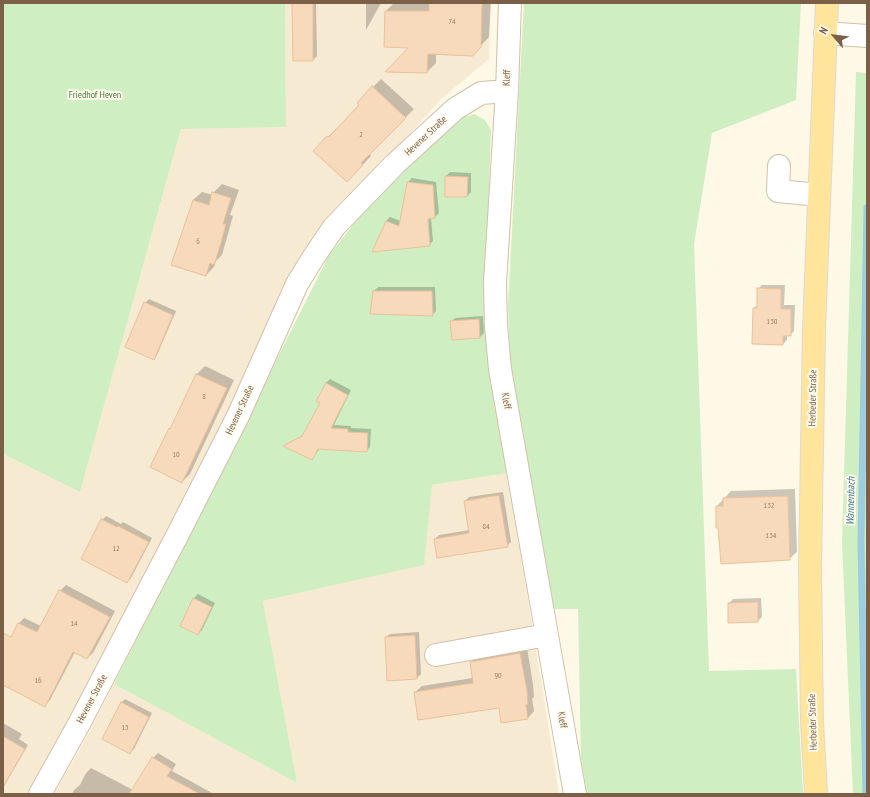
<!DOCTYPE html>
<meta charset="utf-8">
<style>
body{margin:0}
#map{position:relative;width:870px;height:797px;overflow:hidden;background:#fef8e6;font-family:"PT Sans Narrow",sans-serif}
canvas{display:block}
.frame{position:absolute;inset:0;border:4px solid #7b5f47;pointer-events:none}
.north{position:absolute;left:814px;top:16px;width:40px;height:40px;-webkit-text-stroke:3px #fffaee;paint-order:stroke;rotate:298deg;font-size:11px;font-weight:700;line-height:16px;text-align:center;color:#7b5f47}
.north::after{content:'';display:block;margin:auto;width:14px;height:18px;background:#7b5f47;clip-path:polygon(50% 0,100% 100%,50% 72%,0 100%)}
</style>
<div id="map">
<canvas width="870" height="797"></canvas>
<div class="frame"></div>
<div class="north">N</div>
</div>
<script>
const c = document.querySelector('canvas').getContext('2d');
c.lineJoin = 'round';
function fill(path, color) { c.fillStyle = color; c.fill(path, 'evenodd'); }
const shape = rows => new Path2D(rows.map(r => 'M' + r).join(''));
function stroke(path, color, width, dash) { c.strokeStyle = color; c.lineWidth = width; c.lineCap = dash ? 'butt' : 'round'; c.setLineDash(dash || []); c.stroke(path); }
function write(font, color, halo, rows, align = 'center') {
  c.font = font + ' "PT Sans Narrow",sans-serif'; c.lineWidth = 4; c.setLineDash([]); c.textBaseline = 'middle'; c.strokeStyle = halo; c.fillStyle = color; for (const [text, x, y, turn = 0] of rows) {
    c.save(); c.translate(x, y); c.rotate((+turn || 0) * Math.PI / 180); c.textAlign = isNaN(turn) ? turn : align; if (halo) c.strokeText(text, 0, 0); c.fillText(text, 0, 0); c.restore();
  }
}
const residential = shape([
 [285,3,490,3,489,59,441,99,362,187,222,428,58,741,27,794,3,794,3,454,80,492,181,129,286,126],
 [508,473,559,794,54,794,78,753,114,684,297,783,263,601,423,565,432,485]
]);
const green = shape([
 [3,3,285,3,286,127,181,129,80,492,3,454],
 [524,3,801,3,796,100,712,133,694,244,709,671,796,669,803,794,587,794,581,758,578,609,549,609,521,421,510,363,508,306],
 [856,72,867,73,867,794,853,794,842,542],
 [474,114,485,120,491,130,486,278,508,473,432,485,424,565,263,601,297,783,114,684,329,255,376,196,458,119]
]);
const shadow = shape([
 [293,3,316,3,317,56,313,60],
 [366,3,381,3,366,30],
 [394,3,491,3,489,37,472,55,436,54,436,63,427,72,386,11],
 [381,79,414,109,369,154,371,156,355,173,328,137,336,129,337,130,360,105,373,87],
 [450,172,471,173,471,192,467,196,446,196,446,176],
 [412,178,436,182,439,213,435,217,431,218,433,241,429,245,386,221,390,217,401,221,408,182],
 [222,184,239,190,230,215,233,216,222,255,216,261,214,267,206,275,193,200,202,192,213,195,213,193],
 [762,285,785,285,784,305,795,305,794,331,790,335,787,335,787,340,783,344,754,308,758,305,758,289],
 [378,287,435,287,436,311,432,315,374,291],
 [149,299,176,311,157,355,153,359,145,303],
 [483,316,484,333,480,337,451,322,455,318],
 [205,366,234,380,190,474,182,482,151,467,170,429,173,425,197,374],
 [330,379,351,390,334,425,351,426,351,428,371,429,370,447,366,451,320,448,312,459,285,446,289,443,305,434,321,402,326,383],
 [795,489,797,552,789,559,719,526,717,506,731,491],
 [503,492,511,542,507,546,435,539,439,535,470,530,465,501,469,497],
 [106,516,121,524,123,522,152,538,131,578,127,582,102,520],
 [66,585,115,611,93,653,87,658,75,652,50,700,44,706,6,648,19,623,24,618,41,626,60,591],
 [198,594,215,603,202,630,198,634,181,625,194,598],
 [761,598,762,617,758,621,729,622,729,603,733,599],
 [419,632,421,674,417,678,386,637,390,634],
 [527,648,533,684,534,697,532,699,534,711,528,718,500,707,415,692,422,686,473,678,471,662,477,656],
 [125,699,152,713,134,749,130,753,121,703],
 [3,723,22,734,19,739,28,745,3,788],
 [158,753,176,764,172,771,214,794,72,794,74,790,80,785,86,773,91,768,133,790,153,758]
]);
const stream = shape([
 [866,794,861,543,867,208]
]);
const building = shape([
 [292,3,313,3,313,61,293,61,292,3],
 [429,3,482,3,481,47,473,56,428,54,427,73,385,72,408,48,384,47,385,11,429,11,429,3],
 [372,86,406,118,361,163,363,165,347,182,313,151,327,136,329,137,359,105,357,103,372,86],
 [445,176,468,177,467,197,445,197,445,176],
 [407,182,433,185,435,218,428,219,430,246,372,252,386,221,399,226,407,182],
 [212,192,231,198,223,224,226,224,221,243,214,265,210,263,206,276,171,265,193,200,209,205,212,192],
 [757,288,781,289,781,309,791,309,791,336,783,336,783,345,752,344,753,308,757,308,757,288],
 [373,291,432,291,433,316,370,314,373,291],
 [144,302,173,315,154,360,125,347,144,302],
 [479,319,480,338,452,340,450,321,479,319],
 [196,374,227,388,182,483,150,467,169,428,170,429,196,374],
 [326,383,348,395,331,428,348,429,348,432,368,433,367,452,318,449,312,460,283,446,302,436,320,403,316,401,326,383],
 [499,495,508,547,437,558,434,539,469,533,464,501,499,495],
 [788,496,790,560,721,564,718,528,716,528,716,506,723,506,723,498,788,496],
 [101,519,117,527,118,526,149,542,127,583,81,559,101,519],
 [59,590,110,617,87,659,73,652,45,707,3,685,3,633,11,637,18,623,37,632,59,590],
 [193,598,212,607,198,635,180,626,193,598],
 [758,602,758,622,728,623,728,603,758,602],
 [415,635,417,679,387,681,385,637,415,635],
 [520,653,527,690,528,704,526,705,528,719,501,723,499,708,418,720,414,692,473,683,470,662,520,653],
 [121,702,149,717,130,754,102,739,121,702],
 [3,736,25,749,3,787,3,736],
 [152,757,172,769,167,776,200,794,129,794,152,757]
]);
const minor = shape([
 [510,3,507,91,495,283,496,326,500,369,575,794],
 [825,33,867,36],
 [779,166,778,191,819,195],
 [436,655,547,635],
 [40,794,80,722,179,532,238,416,297,284,313,258,334,227,395,164,455,109,481,93,507,91]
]);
const major = shape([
 [816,794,812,722,810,569,814,328,827,3]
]);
const numberNames = [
 ["74",452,22],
 ["2",361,135],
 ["6",198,242],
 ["130",772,322],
 ["8",204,397],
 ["10",176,455],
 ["132",769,506],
 ["84",486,527],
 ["134",771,536],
 ["12",116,549],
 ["14",74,624],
 ["90",498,676],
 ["16",38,681],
 ["13",125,728]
];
const streetNames = [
 ["Kleff",507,78,-88],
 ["Hevener Straße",426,136,-43],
 ["Herbeder Straße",813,398,-89],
 ["Kleff",506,401,80],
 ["Hevener Straße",240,410,-65],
 ["Hevener Straße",92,699,-62],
 ["Kleff",562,720,80],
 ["Herbeder Straße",813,722,-92]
];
const parkNames = [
 ["Friedhof Heven",95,95]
];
const waterNames = [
 ["Wannenbach",851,501,-89]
];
fill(residential, '#f7ead3');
fill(green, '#cfeec2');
fill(shadow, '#0003');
stroke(stream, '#9dcdde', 7);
fill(building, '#f7d9bb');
stroke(building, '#ebc199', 1);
stroke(minor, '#d2c0aa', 24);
stroke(major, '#dfd9d3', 24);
stroke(minor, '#fff', 22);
stroke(major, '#ffe59c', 22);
write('8px', '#9a7e64', null, numberNames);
write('10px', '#7b5f47', '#fffaee', streetNames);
write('10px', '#477c3c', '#fffaee', parkNames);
write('italic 11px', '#3e7a90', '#fffaee', waterNames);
</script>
